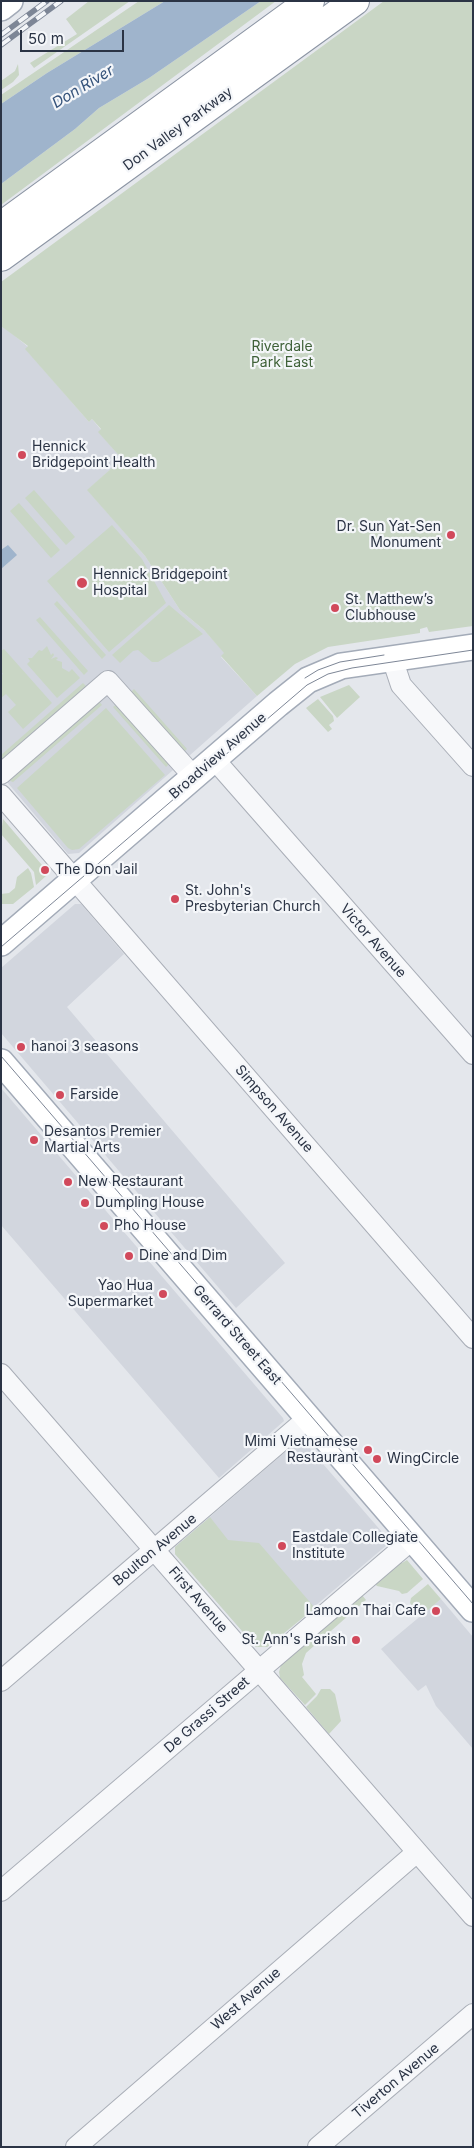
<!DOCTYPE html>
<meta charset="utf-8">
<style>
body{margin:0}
#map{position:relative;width:474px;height:2148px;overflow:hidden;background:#e4e7ec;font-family:Inter,sans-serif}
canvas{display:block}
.frame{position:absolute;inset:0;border:2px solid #2b3445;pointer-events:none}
.scale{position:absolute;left:20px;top:30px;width:104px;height:22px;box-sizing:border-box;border:2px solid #2b3445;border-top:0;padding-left:6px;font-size:15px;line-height:18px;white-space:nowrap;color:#2b3445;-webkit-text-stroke:4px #f4f6f9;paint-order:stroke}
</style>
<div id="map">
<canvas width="474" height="2148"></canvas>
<div class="frame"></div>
<div class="scale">50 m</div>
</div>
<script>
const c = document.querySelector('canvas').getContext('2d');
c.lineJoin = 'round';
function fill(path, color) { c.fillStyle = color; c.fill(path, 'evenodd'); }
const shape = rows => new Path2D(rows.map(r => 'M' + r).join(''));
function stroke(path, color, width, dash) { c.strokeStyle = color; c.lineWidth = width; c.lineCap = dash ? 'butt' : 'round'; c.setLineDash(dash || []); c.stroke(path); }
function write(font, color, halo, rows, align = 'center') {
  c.font = font + ' Inter,sans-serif'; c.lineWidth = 4.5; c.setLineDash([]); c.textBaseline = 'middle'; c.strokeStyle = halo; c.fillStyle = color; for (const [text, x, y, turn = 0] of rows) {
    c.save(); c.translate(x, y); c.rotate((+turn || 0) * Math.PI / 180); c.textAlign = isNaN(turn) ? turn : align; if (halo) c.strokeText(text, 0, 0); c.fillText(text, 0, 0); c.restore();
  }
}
const built = shape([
 [2,325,28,347,26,349,89,422,92,419,101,430,99,432,122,459,88,490,145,556,180,610,204,630,225,653,221,657,257,696,79,853,68,854,1,775],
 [75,904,81,904,124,954,67,1007,285,1263,236,1308,1,1033,1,968],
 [1,1088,283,1418,284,1421,219,1478,1,1225],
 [298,1441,304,1442,388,1539,388,1544,267,1647,256,1647,175,1554,175,1547],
 [441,1599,473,1637,473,1749,436,1706,426,1685,418,1691,381,1649]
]);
const green = shape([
 [89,1,130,1,34,68,30,63,77,34,66,19],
 [139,1,165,1,47,73,1,104,1,95],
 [261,1,276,1,1,205,1,184,75,129,99,108,149,78],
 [384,1,473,1,473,626,429,632,427,627,420,629,420,633,328,647,295,664,257,696,221,656,224,653,204,630,180,610,145,556,87,490,122,459,98,432,101,429,92,419,89,422,25,349,28,346,1,326,1,282],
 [18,64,19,75,13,82,1,90,1,81,15,71],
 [34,490,75,537,66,545,25,498],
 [19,503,60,550,51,558,10,511],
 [112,525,142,559,166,603,109,652,47,581],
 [57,601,106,655,102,659,54,604],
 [169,605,203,634,158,662,152,662,138,650,133,651,120,663,112,655],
 [40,617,88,671,84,675,36,620],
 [47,646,51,655,53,653,54,655,51,659,56,657,58,658,56,660,62,662,62,668,69,672,72,669,80,678,57,698,27,664,30,661,28,658,32,658,39,650,42,651],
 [4,649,52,703,23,729,8,712,16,705,6,694,1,698,1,675,3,674,1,671,1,651],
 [83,683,87,687,1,762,1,755],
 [349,685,360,697,337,718,320,697],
 [134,689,187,749,184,752,131,692],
 [318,699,333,716,334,721,329,725,332,729,328,732,306,708],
 [99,701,102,705,13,782,10,781,13,775],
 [117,704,169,764,166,767,113,707],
 [106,708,165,775,79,849,72,850,68,848,17,788],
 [3,819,47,871,46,876,36,885,34,872,1,834],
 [28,868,31,873,34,887,13,904,1,904,1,894,9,893,15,888,17,877],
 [210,1517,228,1540,259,1543,315,1608,267,1647,256,1647,175,1554,175,1547],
 [407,1560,423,1579,407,1593,402,1594,399,1591,377,1586,375,1584,400,1562,402,1563],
 [428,1584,441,1599,421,1616,410,1603,411,1598],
 [362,1595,366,1600,306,1653,302,1664,304,1675,302,1677,316,1694,305,1705,280,1678,279,1672,281,1665],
 [321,1689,330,1689,335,1694,341,1721,329,1734,306,1707,317,1696]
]);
const water = shape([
 [165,1,261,1,149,78,99,108,75,129,1,184,1,104,47,73],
 [8,545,17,555,1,569,1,550]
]);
const minor = shape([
 [392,658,401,685,473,766],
 [214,759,473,1054],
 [1,774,108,681,194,777],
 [1,795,473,1338],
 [1,1374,473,1916],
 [1,1681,308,1418],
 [1,1891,413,1539],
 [76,2147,417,1852],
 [318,2147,473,2014]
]);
const major = shape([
 [1,8,10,1],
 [1,943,278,704,308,680,341,666,473,647],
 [1,1062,473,1609]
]);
const highway = shape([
 [1,226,310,1],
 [1,257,355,1]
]);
const tram = shape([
 [305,678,318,670,340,662,384,655],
 [1,947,307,685,328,674,352,668,473,650],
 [1,1056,473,1604]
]);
const rail = shape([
 [1,35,47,1],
 [1,45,61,1]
]);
const markers = [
 [22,455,5,"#d1495b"],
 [451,535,5,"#d1495b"],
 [82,583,6,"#d1495b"],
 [335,608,5,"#d1495b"],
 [45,870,5,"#d1495b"],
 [175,899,5,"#d1495b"],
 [21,1047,5,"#d1495b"],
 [60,1095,5,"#d1495b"],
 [34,1140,5,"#d1495b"],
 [68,1182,5,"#d1495b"],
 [85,1203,5,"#d1495b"],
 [104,1226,5,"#d1495b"],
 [129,1256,5,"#d1495b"],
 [163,1294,5,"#d1495b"],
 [368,1450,5,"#d1495b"],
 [377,1459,5,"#d1495b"],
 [282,1546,5,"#d1495b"],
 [436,1611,5,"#d1495b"],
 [356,1640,5,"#d1495b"]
];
const streetNames = [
 ["Don Valley Parkway",178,129,-36],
 ["Broadview Avenue",218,756,-41],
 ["Victor Avenue",373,941,49],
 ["Simpson Avenue",274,1109,49],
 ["Gerrard Street East",237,1335,49],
 ["Boulton Avenue",155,1550,-40],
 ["First Avenue",198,1600,49],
 ["De Grassi Street",207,1715,-41],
 ["West Avenue",246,1999,-41],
 ["Tiverton Avenue",396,2081,-40]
];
const parkNames = [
 ["Riverdale",282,347],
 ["Park East",282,363]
];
const poiNames = [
 ["Hennick",32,447],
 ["Bridgepoint Health",32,463],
 ["Dr. Sun Yat-Sen",441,527,"right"],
 ["Monument",441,543,"right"],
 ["Hennick Bridgepoint",93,575],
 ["Hospital",93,591],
 ["St. Matthew’s",345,600],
 ["Clubhouse",345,616],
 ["The Don Jail",55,870],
 ["St. John's",185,891],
 ["Presbyterian Church",185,907],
 ["hanoi 3 seasons",31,1047],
 ["Farside",70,1095],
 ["Desantos Premier",44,1132],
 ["Martial Arts",44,1148],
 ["New Restaurant",78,1182],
 ["Dumpling House",95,1203],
 ["Pho House",114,1226],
 ["Dine and Dim",139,1256],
 ["Yao Hua",153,1286,"right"],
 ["Supermarket",153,1302,"right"],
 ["Mimi Vietnamese",358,1442,"right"],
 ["Restaurant",358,1458,"right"],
 ["WingCircle",387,1459],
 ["Eastdale Collegiate",292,1538],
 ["Institute",292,1554],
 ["Lamoon Thai Cafe",426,1611,"right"],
 ["St. Ann's Parish",346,1640,"right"]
];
const waterNames = [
 ["Don River",83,87,-31]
];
fill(built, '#d2d6de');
fill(green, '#c9d6c5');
fill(water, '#9fb4cc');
stroke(minor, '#a9aeb7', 22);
stroke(major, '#a3abb8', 28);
stroke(highway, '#8b94a3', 30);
stroke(minor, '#f7f8fa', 20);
stroke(major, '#fff', 25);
stroke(highway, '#fff', 28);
stroke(tram, '#7d8696', 1);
stroke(rail, '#7d8696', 5.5);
stroke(rail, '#f4f6f9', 4, [11]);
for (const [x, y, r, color] of markers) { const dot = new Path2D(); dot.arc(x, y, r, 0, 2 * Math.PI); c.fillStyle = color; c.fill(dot); stroke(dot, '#f4f6f9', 2); }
write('14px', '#2b3445', '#f4f6f9', streetNames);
write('14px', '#3f6138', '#f4f6f9', parkNames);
write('14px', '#2b3445', '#f4f6f9', poiNames, 'left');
write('italic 15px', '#34527a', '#f4f6f9', waterNames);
</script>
